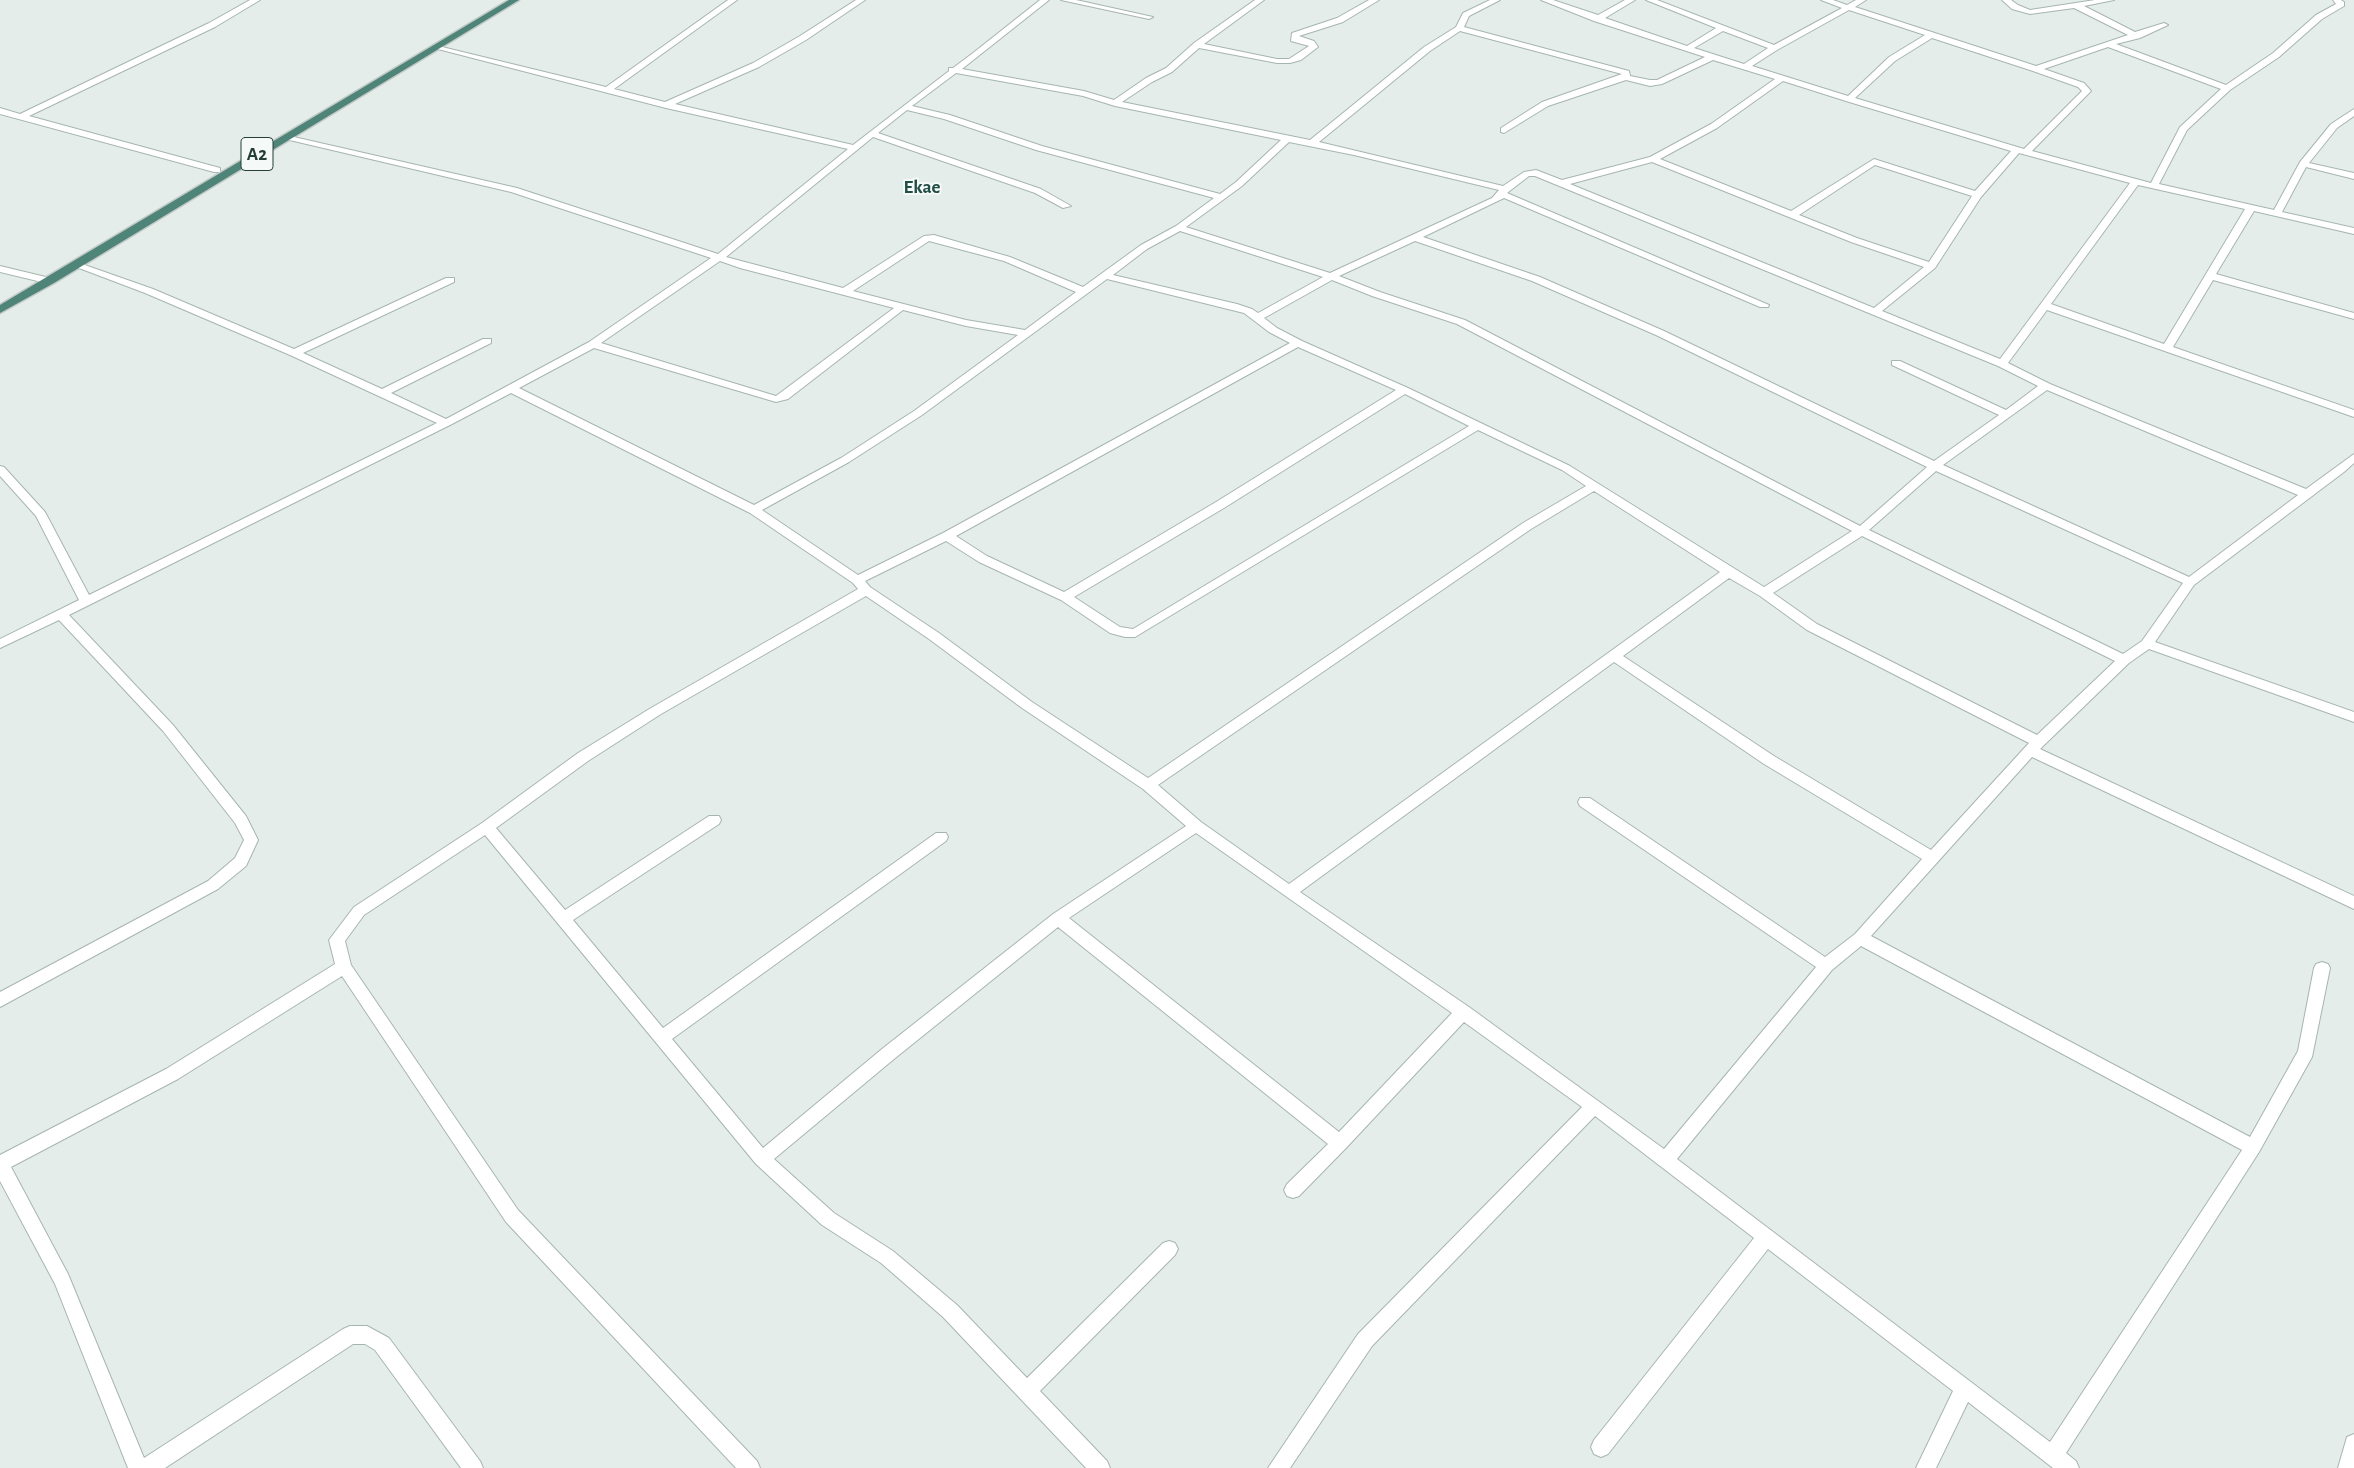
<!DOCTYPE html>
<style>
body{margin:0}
canvas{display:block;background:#e4ede9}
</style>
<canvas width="2354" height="1468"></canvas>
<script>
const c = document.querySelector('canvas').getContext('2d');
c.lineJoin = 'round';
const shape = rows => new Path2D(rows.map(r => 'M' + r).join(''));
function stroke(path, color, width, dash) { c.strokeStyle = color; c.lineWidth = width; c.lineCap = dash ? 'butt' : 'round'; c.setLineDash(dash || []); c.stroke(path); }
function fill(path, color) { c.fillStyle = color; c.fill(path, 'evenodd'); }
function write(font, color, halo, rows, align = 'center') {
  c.font = font + ' "Alegreya Sans",sans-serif'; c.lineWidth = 4; c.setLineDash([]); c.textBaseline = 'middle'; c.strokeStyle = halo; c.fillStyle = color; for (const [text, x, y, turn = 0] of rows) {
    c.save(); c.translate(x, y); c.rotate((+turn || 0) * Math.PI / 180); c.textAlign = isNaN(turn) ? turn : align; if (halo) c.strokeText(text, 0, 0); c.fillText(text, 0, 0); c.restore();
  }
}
const minor = shape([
 [250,0,260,0,215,27,29,116,220,168,220,172,214,172,0,114,0,108,20,114,209,23,250,0],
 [728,0,737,0,614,89,665,102,753,63,800,36,856,0,865,0,806,40,759,67,675,104,853,145,949,71,949,68,953,68,973,53,1040,0,1049,0,962,69,1084,91,1114,100,1146,78,1166,68,1194,43,1255,0,1264,0,1204,44,1277,59,1289,59,1309,46,1291,41,1292,33,1337,18,1369,0,1379,0,1343,22,1299,36,1314,41,1318,47,1301,60,1290,63,1277,63,1199,48,1172,72,1152,82,1122,102,1310,140,1424,47,1456,27,1463,13,1490,0,1500,0,1469,16,1464,27,1629,71,1630,76,1650,80,1657,80,1705,57,1594,21,1541,0,1553,0,1598,15,1625,0,1635,0,1605,18,1687,46,1716,28,1646,0,1657,0,1774,45,1842,8,1821,0,1833,0,1847,5,1856,0,1866,0,1855,7,2036,66,2128,35,2074,8,2030,14,2012,9,2002,0,2011,0,2018,5,2030,10,2095,0,2114,0,2084,6,2135,32,2164,23,2168,25,2140,38,2116,44,2226,85,2273,53,2316,15,2336,4,2333,0,2341,0,2344,2,2344,6,2322,19,2279,57,2230,90,2187,130,2159,184,2274,210,2300,162,2331,124,2354,109,2354,116,2337,128,2309,163,2354,173,2354,179,2306,167,2282,212,2354,228,2354,234,2254,211,2216,274,2354,313,2354,319,2213,280,2173,347,2354,410,2354,417,2047,310,2008,363,2050,384,2306,489,2354,454,2354,463,2344,472,2194,585,2155,642,2354,712,2354,722,2149,649,2129,663,2040,749,2354,896,2354,909,2032,757,1871,936,2250,1137,2298,1051,2314,968,2316,964,2322,962,2328,964,2330,968,2312,1057,2259,1152,2066,1453,2076,1461,2079,1468,2053,1468,1968,1402,1936,1468,1916,1468,1953,1391,1768,1249,1608,1454,1601,1457,1594,1454,1591,1447,1594,1440,1754,1238,1595,1116,1372,1346,1290,1468,1268,1468,1358,1334,1582,1107,1464,1022,1346,1148,1299,1196,1293,1198,1287,1196,1284,1190,1287,1184,1328,1144,1058,927,894,1059,774,1159,834,1213,893,1251,957,1305,1027,1378,1163,1243,1169,1241,1175,1243,1178,1249,1175,1255,1040,1391,1107,1461,1110,1468,1086,1468,943,1317,881,1263,822,1225,756,1164,485,835,364,915,345,941,351,965,518,1210,757,1461,760,1468,736,1468,506,1222,342,976,178,1079,11,1167,68,1274,144,1458,343,1329,350,1326,367,1326,389,1338,480,1461,483,1468,461,1468,375,1350,365,1344,353,1344,165,1468,128,1468,55,1284,0,1181,0,1155,166,1069,335,964,329,940,354,907,482,823,578,753,651,708,858,589,853,583,750,513,511,393,450,425,69,615,173,725,246,816,258,840,246,866,218,889,0,1007,0,992,208,881,235,858,244,840,235,823,163,731,59,620,0,648,0,639,79,600,36,516,0,476,0,466,4,467,45,512,89,595,437,423,290,355,145,293,71,265,73,263,79,263,153,289,294,349,446,278,454,278,454,282,303,353,382,389,483,339,491,339,491,343,391,393,446,419,589,342,711,258,511,192,281,138,285,135,517,188,718,254,848,149,666,108,434,48,438,46,606,87,728,0],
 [1849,10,1925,35,1889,57,1848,96,1752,66,1777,50,1849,10],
 [1460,31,1622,74,1542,102,1501,128,1501,132,1504,133,1548,106,1626,80,1650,86,1662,84,1713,60,1775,79,1711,124,1650,157,1562,180,1536,170,1524,172,1503,186,1319,142,1430,51,1460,31],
 [1723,31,1768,48,1744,64,1694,48,1723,31],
 [1932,38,2033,71,2078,87,2082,91,2024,149,1855,98,1895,61,1932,38],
 [2108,47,2221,89,2180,127,2151,183,2032,151,2091,91,2084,83,2044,69,2108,47],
 [956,73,1083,96,1115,106,1281,140,1236,182,1220,194,1042,146,950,115,912,106,956,73],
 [1783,81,1846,101,2011,151,1975,191,1874,159,1791,211,1660,159,1717,128,1783,81],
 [907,110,944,119,1036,150,1214,198,1176,226,1141,245,1083,287,1010,257,934,235,924,236,843,288,726,257,873,137,1035,193,1063,208,1071,206,1041,189,878,133,907,110],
 [1289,142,1354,155,1499,190,1492,198,1330,273,1186,227,1242,186,1289,142],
 [2019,153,2130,183,2000,359,1882,311,1935,268,1981,197,2019,153],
 [1652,162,1851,242,1924,267,1874,308,1570,184,1652,162],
 [1875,165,1972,196,1929,262,1857,238,1799,215,1875,165],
 [1529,176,1535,176,1998,366,2038,386,2006,410,1900,361,1892,361,1892,365,1999,415,1934,461,1664,331,1540,277,1423,237,1504,198,1760,307,1768,307,1769,305,1507,193,1529,176],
 [2138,185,2245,209,2164,344,2051,304,2138,185],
 [1180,231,1323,277,1258,313,1252,309,1237,304,1113,275,1147,249,1180,231],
 [929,241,1004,261,1076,292,1025,330,966,320,853,291,929,241],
 [1415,241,1532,281,1656,335,1927,467,1860,526,1465,320,1380,292,1339,276,1415,241],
 [720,261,740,268,894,308,776,396,601,343,720,261],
 [1107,279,1244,313,1269,332,1290,343,943,533,858,575,762,510,849,462,922,415,1107,279],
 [1332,280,1372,296,1457,324,1852,531,1764,587,1570,466,1408,388,1302,341,1277,328,1264,318,1332,280],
 [903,310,966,326,1018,335,914,411,841,458,754,505,519,388,594,348,776,402,788,399,903,310],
 [1298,347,1396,390,1216,502,1064,592,987,556,956,536,1298,347],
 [2047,390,2298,495,2189,577,1943,465,2047,390],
 [1405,394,1469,426,1133,629,1120,627,1074,597,1224,508,1405,394],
 [1478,430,1562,470,1586,486,1523,523,1148,778,1032,702,939,633,870,587,865,581,946,541,979,562,1061,600,1110,633,1125,637,1135,637,1478,430],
 [1936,471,2183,583,2142,641,2123,654,1869,530,1936,471],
 [1594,491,1720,572,1289,884,1201,822,1158,785,1531,529,1594,491],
 [1862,536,2115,661,2037,735,1817,624,1773,593,1862,536],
 [1729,578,1760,596,1807,630,2029,743,1931,850,1774,756,1623,656,1729,578],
 [866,596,929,639,1022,708,1143,789,1186,826,1053,914,882,1049,763,1148,672,1039,946,841,948,837,946,833,936,833,663,1028,573,920,719,824,721,820,719,816,709,816,565,910,496,828,588,761,661,714,866,596],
 [1614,662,1764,764,1922,859,1855,934,1825,957,1590,798,1580,798,1578,802,1580,806,1816,967,1664,1149,1469,1007,1300,892,1614,662],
 [1196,833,1452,1013,1339,1132,1069,918,1196,833],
 [1861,946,2242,1150,2050,1442,1677,1159,1832,970,1861,946],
 [1061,0,1076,0,1153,17,1149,19,1061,0],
 [0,266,54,279,55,281,50,284,0,272,0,266],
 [2354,1434,2354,1468,2338,1468,2347,1437,2354,1434]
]);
const trunk = shape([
 [509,0,519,0,54,283,0,313,0,305,509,0]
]);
const shields = [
 [257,154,32]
];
const shieldNames = [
 ["A2",257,154]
];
const farQuarternames = [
 ["Ekae",922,187]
];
stroke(minor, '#a7b5b0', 2);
stroke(trunk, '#c2c9c7', 3);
fill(minor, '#fff');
fill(trunk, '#4f8478');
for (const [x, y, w] of shields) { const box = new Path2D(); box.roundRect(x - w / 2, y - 16.5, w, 33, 4); c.fillStyle = '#f5f9f7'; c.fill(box); stroke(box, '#253e37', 1); }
write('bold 19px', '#253e37', null, shieldNames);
write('bold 19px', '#224f45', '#f5f9f7', farQuarternames);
</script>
